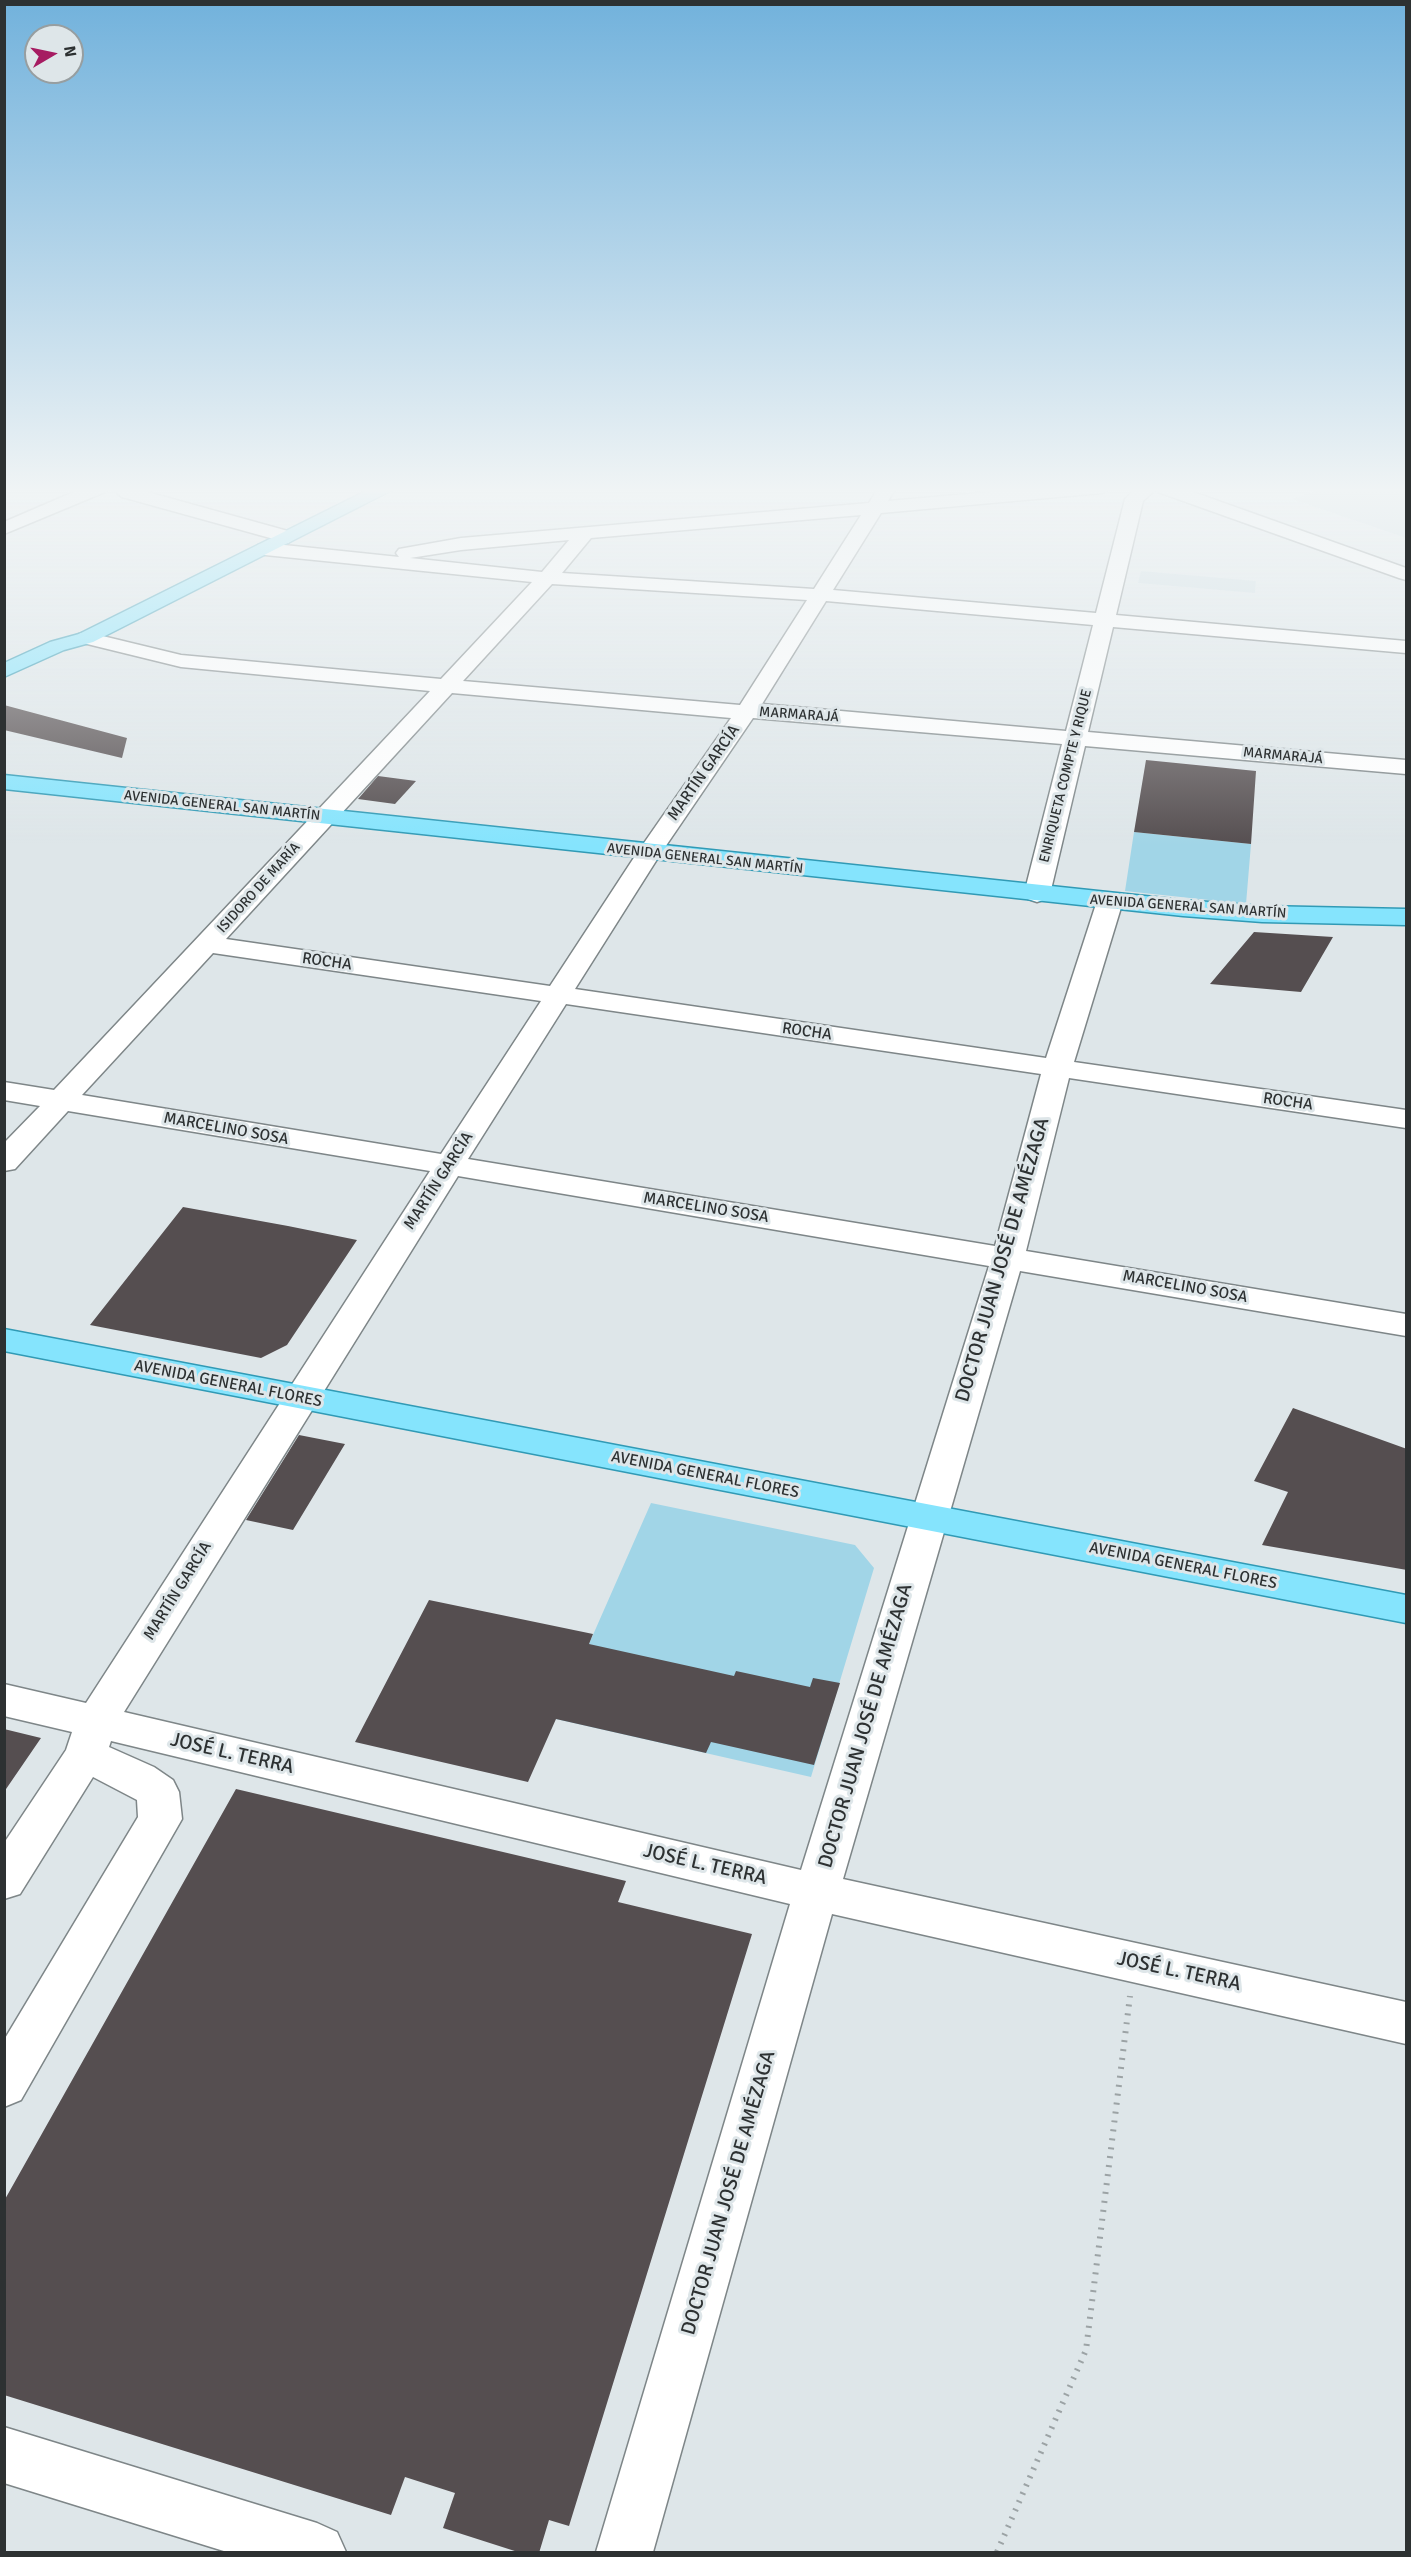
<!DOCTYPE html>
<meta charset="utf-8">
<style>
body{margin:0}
#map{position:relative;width:1411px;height:2557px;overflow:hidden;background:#dee6e9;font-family:Signika,sans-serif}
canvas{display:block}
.frame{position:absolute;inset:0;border:6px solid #2d3132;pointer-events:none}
.north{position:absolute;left:24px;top:24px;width:60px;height:60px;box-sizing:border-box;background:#dee6e9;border:2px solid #979ea0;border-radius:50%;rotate:81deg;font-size:16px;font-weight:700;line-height:24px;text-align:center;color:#2d3132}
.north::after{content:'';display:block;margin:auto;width:21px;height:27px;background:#a61c62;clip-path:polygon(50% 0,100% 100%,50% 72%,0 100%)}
</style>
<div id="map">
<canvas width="1411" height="2557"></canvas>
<div class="frame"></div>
<div class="north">N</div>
</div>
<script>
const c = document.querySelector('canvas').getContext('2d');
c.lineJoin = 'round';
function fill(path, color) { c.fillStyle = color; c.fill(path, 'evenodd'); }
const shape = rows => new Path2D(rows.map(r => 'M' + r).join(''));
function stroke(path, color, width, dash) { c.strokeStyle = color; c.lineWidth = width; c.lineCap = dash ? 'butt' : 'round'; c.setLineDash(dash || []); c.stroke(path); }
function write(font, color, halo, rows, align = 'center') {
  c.font = font + ' Signika,sans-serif'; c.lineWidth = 6; c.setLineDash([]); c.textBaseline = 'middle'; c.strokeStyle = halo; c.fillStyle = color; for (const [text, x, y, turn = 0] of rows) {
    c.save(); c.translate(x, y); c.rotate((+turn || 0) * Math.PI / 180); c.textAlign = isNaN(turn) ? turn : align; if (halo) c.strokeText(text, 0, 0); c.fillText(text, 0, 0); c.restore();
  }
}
const built = shape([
 [1325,488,1406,488,1406,538,1292,499],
 [1141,571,1256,581,1255,593,1138,583]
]);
const green = shape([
 [1134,832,1251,844,1246,904,1125,891],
 [651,1503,855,1545,874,1568,811,1777,556,1719]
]);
const building = shape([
 [4,705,127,738,122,758,4,730],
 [1146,760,1256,771,1251,844,1134,832],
 [378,776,416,781,395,804,358,799],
 [1254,932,1333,937,1301,992,1210,984],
 [183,1207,288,1226,357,1240,287,1345,261,1358,90,1325],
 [1293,1408,1407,1449,1407,1570,1262,1545,1288,1492,1254,1481],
 [299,1435,345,1444,293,1530,246,1520],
 [429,1600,593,1634,589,1644,734,1676,736,1671,810,1687,813,1678,840,1683,814,1765,711,1742,706,1753,556,1719,528,1782,355,1742],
 [4,1729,41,1738,4,1792],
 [236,1789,626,1881,618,1902,752,1934,569,2526,549,2520,539,2553,521,2553,443,2528,455,2493,405,2477,391,2515,4,2395,4,2201]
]);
const path = shape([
 [997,2552,1086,2350,1130,1996]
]);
const minor = shape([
 [83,488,108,488,105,492,4,534,4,522,83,488],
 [111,488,133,488,295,533,297,537,288,543,281,541,122,497,111,488],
 [878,488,896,488,888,501,1036,488,1111,488,1102,493,881,513,833,590,1096,613,1125,499,1136,488,1182,488,1406,568,1406,580,1399,578,1158,492,1156,489,1143,501,1116,615,1406,641,1406,653,1113,627,1088,732,1406,760,1406,774,1085,746,1050,894,1046,899,1037,902,1028,899,1024,894,1062,744,753,718,661,853,575,989,1046,1058,1097,901,1101,896,1110,893,1119,896,1123,901,1074,1062,1406,1110,1406,1128,1069,1078,1026,1251,1406,1314,1406,1336,1020,1271,843,1879,1406,2002,1406,2044,832,1914,653,2552,596,2552,790,1904,111,1741,109,1747,154,1767,173,1780,179,1792,182,1819,21,2100,4,2107,4,2040,138,1817,137,1800,93,1777,20,1894,4,1899,4,1843,66,1750,72,1732,4,1716,4,1684,86,1703,430,1171,68,1111,15,1169,4,1171,4,1143,40,1106,4,1100,4,1082,54,1090,430,691,181,667,79,642,76,638,79,634,86,632,181,655,441,679,532,582,265,555,255,549,258,545,265,543,399,557,396,553,399,549,461,538,869,503,878,488],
 [861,515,814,589,562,573,591,538,861,515],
 [569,540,542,572,410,558,461,550,569,540],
 [552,584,807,600,740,705,463,681,552,584],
 [826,601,1093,625,1066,731,762,704,826,601],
 [452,693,731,718,637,853,550,986,226,939,452,693],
 [213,953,541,1001,441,1154,82,1095,213,953],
 [566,1004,1041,1074,995,1246,468,1159,566,1004],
 [458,1176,989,1266,801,1870,124,1712,458,1176],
 [4,2427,317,2523,337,2532,346,2552,227,2552,4,2483,4,2427]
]);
const major = shape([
 [372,488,396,488,93,642,64,650,4,677,4,663,50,642,79,634,372,488],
 [4,775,1183,900,1262,906,1406,909,1406,925,1262,922,1183,916,4,789,4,775],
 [4,1329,1406,1595,1406,1623,4,1351,4,1329]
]);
const farStreetnames = [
 ["MARMARAJÁ",799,715,4],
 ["MARMARAJÁ",1283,756,5],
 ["ENRIQUETA COMPTE Y RIQUE",1066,776,-76],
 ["AVENIDA GENERAL SAN MARTÍN",222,806,6],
 ["AVENIDA GENERAL SAN MARTÍN",705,859,6],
 ["ISIDORO DE MARÍA",259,888,-48],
 ["AVENIDA GENERAL SAN MARTÍN",1188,907,4]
];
const streetNames = [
 ["MARTÍN GARCÍA",704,773,-55],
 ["ROCHA",327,962,8],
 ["ROCHA",807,1032,8],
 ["ROCHA",1288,1102,8],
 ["MARCELINO SOSA",226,1129,10],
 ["MARTÍN GARCÍA",439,1181,-57],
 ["MARCELINO SOSA",706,1208,9],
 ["MARCELINO SOSA",1185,1287,10],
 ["AVENIDA GENERAL FLORES",228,1384,11],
 ["AVENIDA GENERAL FLORES",705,1475,11],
 ["AVENIDA GENERAL FLORES",1183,1566,11],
 ["MARTÍN GARCÍA",178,1591,-58]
];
const nearStreetnames = [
 ["DOCTOR JUAN JOSÉ DE AMÉZAGA",1003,1260,-74],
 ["DOCTOR JUAN JOSÉ DE AMÉZAGA",866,1726,-74],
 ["JOSÉ L. TERRA",232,1754,13],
 ["JOSÉ L. TERRA",705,1865,13],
 ["JOSÉ L. TERRA",1179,1972,12],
 ["DOCTOR JUAN JOSÉ DE AMÉZAGA",729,2193,-74]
];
fill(built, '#ccdce2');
fill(green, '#a1d5e7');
fill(building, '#554e50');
stroke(minor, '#7e8688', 3);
stroke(major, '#319ab5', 3);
stroke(path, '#9ca3a5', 6, [2, 7]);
fill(minor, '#fff');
fill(major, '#85e4fd');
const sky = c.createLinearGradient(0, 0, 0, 846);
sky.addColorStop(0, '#72b2dc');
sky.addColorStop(0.58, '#f0f4f5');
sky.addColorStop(1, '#f0f4f500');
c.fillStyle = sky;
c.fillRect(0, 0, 1411, 846);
write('14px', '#2d3132', '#dee6e9', farStreetnames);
write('16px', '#2d3132', '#dee6e9', streetNames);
write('20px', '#2d3132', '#dee6e9', nearStreetnames);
</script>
